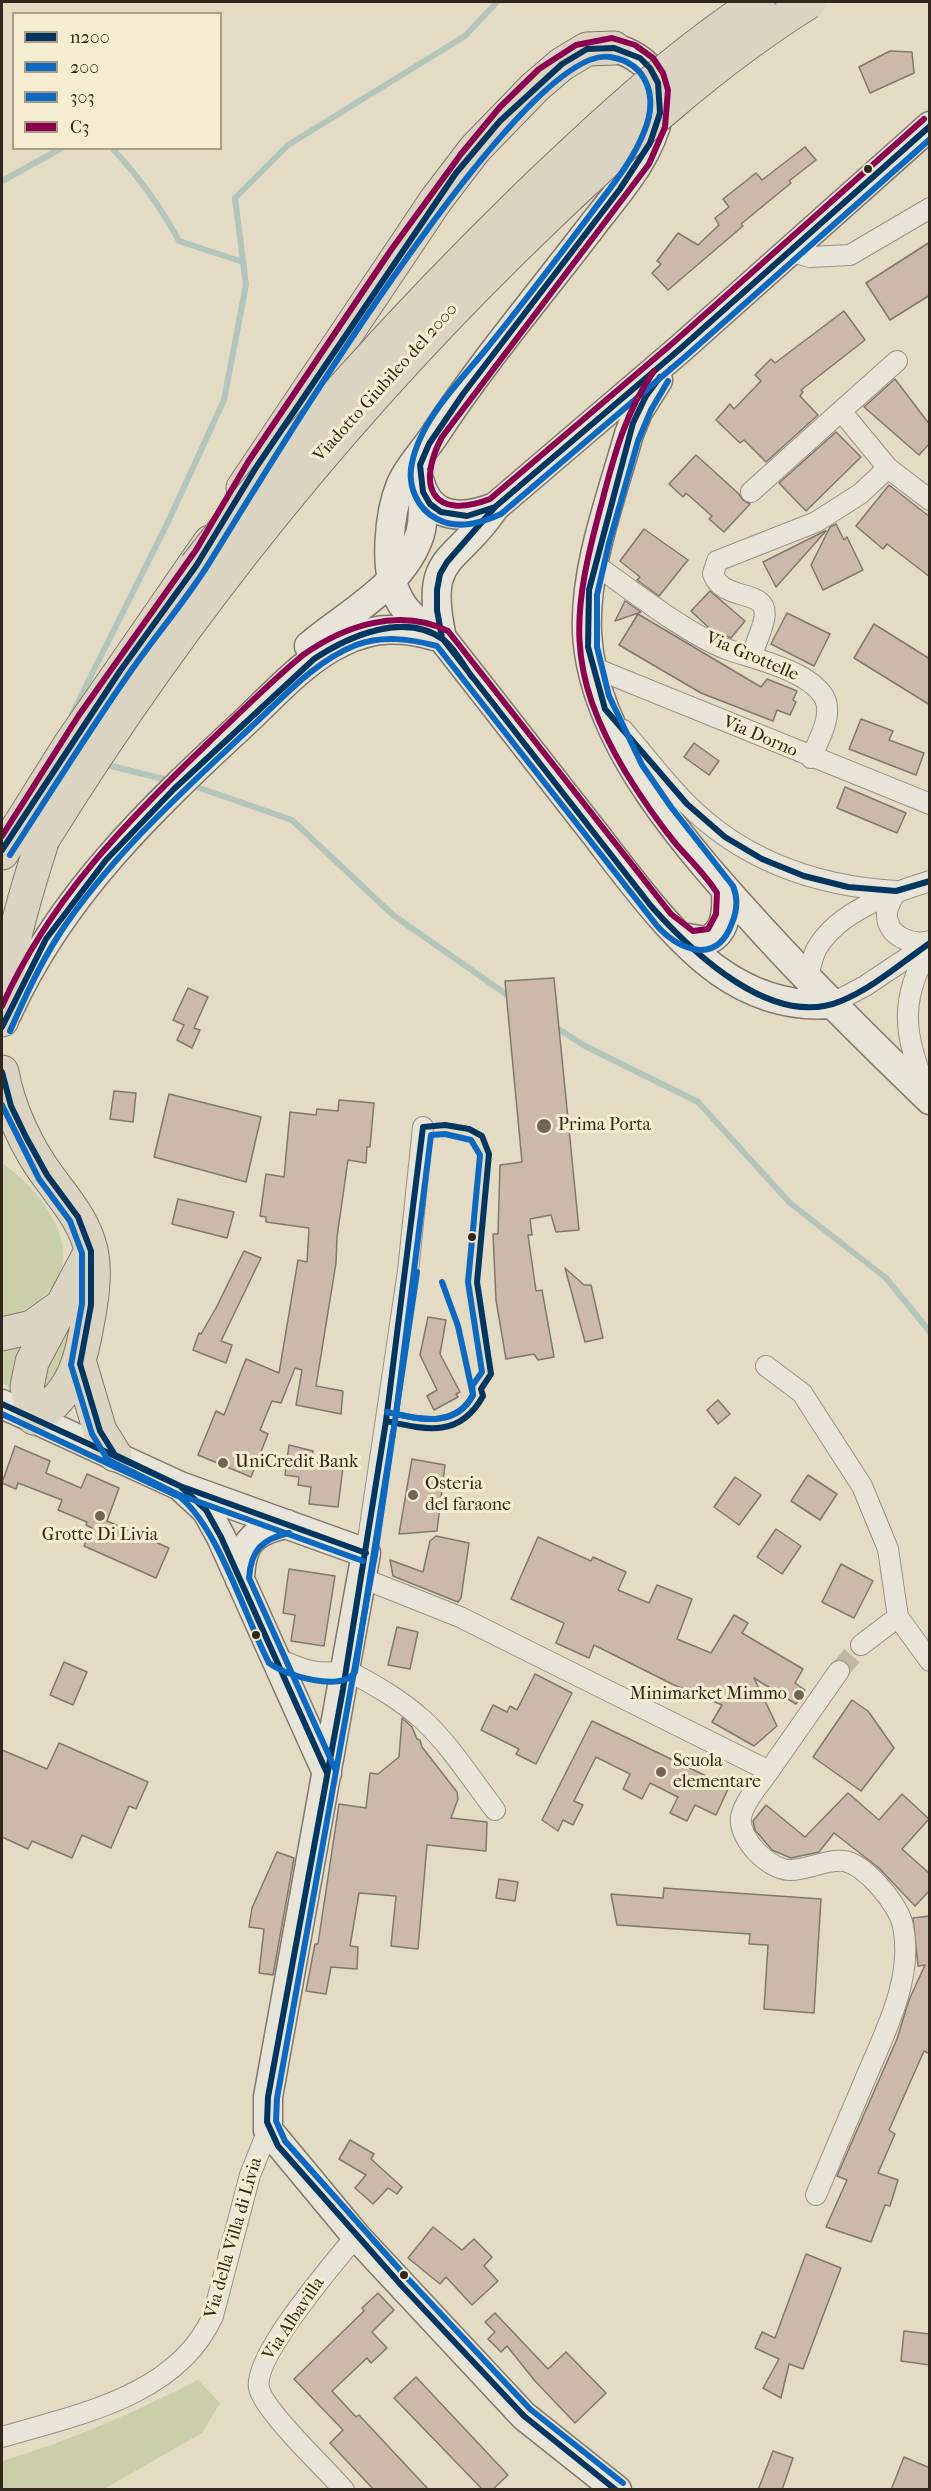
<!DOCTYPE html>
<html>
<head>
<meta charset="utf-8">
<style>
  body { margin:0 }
  #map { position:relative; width:931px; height:2491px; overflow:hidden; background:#e4dbc4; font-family:"IM FELL French Canon",serif }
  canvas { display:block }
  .frame { position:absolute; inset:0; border:3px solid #33261c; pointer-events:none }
  .legend { position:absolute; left:12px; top:12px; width:210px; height:138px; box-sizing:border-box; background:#f6ecd0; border:2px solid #a89d88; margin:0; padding:8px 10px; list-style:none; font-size:18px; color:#33261c }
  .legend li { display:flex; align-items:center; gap:12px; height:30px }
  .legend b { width:30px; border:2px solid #a89d88 }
</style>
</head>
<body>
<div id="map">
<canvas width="931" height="2491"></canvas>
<div class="frame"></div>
<ul class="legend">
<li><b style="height:8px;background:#00365f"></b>n200</li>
<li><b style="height:8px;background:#0c69bf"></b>200</li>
<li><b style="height:8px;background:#0c69bf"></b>303</li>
<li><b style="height:8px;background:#8b004f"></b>C3</li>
</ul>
</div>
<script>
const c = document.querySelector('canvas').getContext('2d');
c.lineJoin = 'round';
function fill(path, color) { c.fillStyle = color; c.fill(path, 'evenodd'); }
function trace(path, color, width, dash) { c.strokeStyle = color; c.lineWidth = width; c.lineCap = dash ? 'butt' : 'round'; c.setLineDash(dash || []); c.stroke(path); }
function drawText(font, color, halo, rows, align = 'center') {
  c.font = font + ' "IM FELL French Canon",serif'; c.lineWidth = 6; c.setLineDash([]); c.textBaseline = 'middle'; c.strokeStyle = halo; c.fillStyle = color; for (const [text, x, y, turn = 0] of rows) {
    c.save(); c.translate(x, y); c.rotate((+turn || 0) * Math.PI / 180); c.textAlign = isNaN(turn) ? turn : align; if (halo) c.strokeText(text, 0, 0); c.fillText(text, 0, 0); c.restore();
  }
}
const green = new Path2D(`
  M2 1163C46 1194 96 1262 35 1303 24 1310 14 1316 2 1319Z
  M76 1295 61 1381 43 1389 40 1378Z
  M27 1337 13 1370 12 1388 2 1383V1347Z
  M198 2380 220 2403 202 2433 104 2489H2V2461C70 2441 135 2412 198 2380Z`);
const stream = new Path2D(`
  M112 148C139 177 161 207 179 241L243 262
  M2 181 62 148
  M72 714 168 522 224 400 246 285 235 198 288 145 465 36 497 2
  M103 764 172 781
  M191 785 292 820 393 915 513 999
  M554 1026 585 1046 698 1102 790 1203 886 1278 930 1332`);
const building = new Path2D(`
  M890 51 912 52 914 73 870 93 859 67Z
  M805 147 816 160 789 181 791 183 741 224 743 226 668 290 652 273 661 264 657 261 678 233 698 245 719 225 715 218 729 207 723 199 756 173 762 180Z
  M930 242V295L890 320 866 283Z
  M844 311 865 340 801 390 803 392 800 396 818 415 766 462 744 440 740 443 716 420 730 404 734 409 761 381 755 375 771 359 775 363Z
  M895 379 930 425V443L919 455 864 407Z
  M836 432 861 457 806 511 779 483Z
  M696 455 739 494 743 500 750 504 724 532 709 519 712 516 686 493 683 497 669 484Z
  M889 485 930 517V577L887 544 883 549 856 526Z
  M836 524 844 540 847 537 863 570 823 590 811 565 830 527Z
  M644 529 688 560 659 596 637 580 640 577 620 561Z
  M825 531H826L776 587 763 562Z
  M710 591 745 621 731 638 709 628 691 611Z
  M625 601 641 612 615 621Z
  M787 613 830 634 814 666 771 644Z
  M638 614 761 687 767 679 797 691 793 700 796 702 790 715 777 710 773 721 701 693 619 645Z
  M874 624 930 659V705L854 658Z
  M861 719 893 731 889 740 924 753 916 775 849 749Z
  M694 743 719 761 709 775 684 757Z
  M845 787 906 813 897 833 837 808Z
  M554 978 579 1230 556 1232 551 1215 530 1219 532 1235H528L536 1291 542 1290 554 1357 538 1360 534 1354 506 1359 496 1300 493 1234H498L500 1165 522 1162 505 981Z
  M188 988 208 997 194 1028 200 1030 192 1048 177 1040 184 1025 173 1020Z
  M114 1091 136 1093 133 1122 110 1119Z
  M169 1094 261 1117 246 1182 154 1157Z
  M339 1100 374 1103 370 1147H367L366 1163 348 1160 337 1237 336 1263 316 1386 343 1391 341 1414 296 1405 302 1370 295 1368 281 1403 272 1401 260 1430 268 1434 251 1477 198 1455 216 1411 224 1415 246 1359 279 1373 298 1260 307 1262 309 1228 266 1222V1217L260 1216 266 1174 284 1177 290 1112 316 1115 317 1109 338 1111Z
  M178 1199 234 1212 227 1238 172 1224Z
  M244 1251 261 1258 221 1341 232 1345 226 1363 193 1350 199 1333 201 1334 216 1308Z
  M565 1268 584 1285H591L603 1338 585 1342Z
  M428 1317 446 1320 440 1354 460 1392 456 1394 458 1397 434 1410 427 1396 437 1390 420 1355Z
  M718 1400 730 1414 718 1424 707 1410Z
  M289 1445 313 1451 311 1462 343 1467 338 1507 309 1504 311 1487 298 1485 299 1477 285 1475Z
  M15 1446 50 1461 46 1473 81 1488 87 1474 119 1488 107 1521 169 1548 156 1578 84 1546 92 1528 86 1525 87 1522 58 1510 62 1500 18 1483 16 1489 2 1483Z
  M412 1459 445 1465 437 1531 399 1534Z
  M808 1475 837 1494 820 1520 791 1501Z
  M735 1477 761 1495 739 1525 714 1507Z
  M776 1529 801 1546 782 1574 757 1557Z
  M436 1536 469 1543 461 1598 458 1602 393 1576 390 1560 423 1572 430 1541Z
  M538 1537 591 1561 593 1557 626 1572 618 1590 649 1603 657 1585 692 1599 677 1639 711 1653 734 1615 748 1623 742 1633 803 1669 795 1683 805 1690 796 1704 754 1678 777 1726 754 1746 712 1722 722 1705 672 1684 594 1645 589 1658 556 1643 564 1623 511 1599Z
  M841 1564 873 1581 854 1618 822 1602Z
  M289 1569 335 1576 324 1646 291 1641 295 1615 283 1613Z
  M397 1627 418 1632 410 1669 388 1665Z
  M64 1662 87 1672 73 1705 50 1695Z
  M535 1674 572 1693 536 1764 516 1754 519 1749 481 1730 493 1705 507 1712 510 1706 517 1710Z
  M852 1700 868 1711 894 1748 861 1791 813 1757Z
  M402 1718 412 1727 417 1739 420 1740 422 1747 457 1792 458 1799 451 1818 487 1822 486 1851 427 1845 418 1949 391 1946 396 1896 359 1893 350 1946 358 1947 357 1969 331 1967 326 1994 306 1991 315 1944H318L339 1804 366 1808 370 1773 378 1774 399 1757Z
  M592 1721 729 1787 716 1815 695 1805 687 1821 670 1813 678 1797 650 1783 642 1799 623 1789 630 1774 596 1757 574 1801 583 1805 573 1825 563 1820 558 1831 542 1820Z
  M59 1743 148 1782 136 1809 129 1806 111 1848 82 1835 72 1858 32 1841 28 1849 2 1837V1750L47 1769Z
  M848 1793 879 1820 902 1794 929 1819 902 1849 930 1874V1890L915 1906 879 1868 834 1833 819 1852 791 1858 772 1850 755 1830 753 1821 766 1805 805 1837Z
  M277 1852 294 1858 273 1975 259 1973 264 1929 249 1927 252 1908Z
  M499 1879 518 1882 515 1901 496 1898Z
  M664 1888 821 1899 814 2013 764 2009 768 1945 749 1944 750 1934 617 1925 611 1894 663 1898Z
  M930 1916V2054L924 2051 889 2130 895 2134 878 2173 898 2180 890 2206 885 2205 871 2242 826 2227 847 2180 837 2176 897 2039 909 2000 925 1965 918 1966 913 1918Z
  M350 2140 374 2154 371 2159 402 2187 397 2194 388 2188 373 2204 355 2188 366 2175 339 2159Z
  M433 2227 462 2250 474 2239 492 2257 484 2266 498 2281 472 2305 446 2277 440 2284 408 2258Z
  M806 2254 841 2268 803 2369 789 2364 781 2398 763 2388 779 2359 755 2348 762 2332 775 2338Z
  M378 2293 394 2310 372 2332 387 2348 371 2363 367 2358 332 2391 356 2417 359 2415 429 2490H374L330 2443 343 2430 294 2379 364 2311 362 2308Z
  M495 2313 548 2369 566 2352 606 2393 575 2423 535 2381 507 2346 501 2352 488 2339 495 2332 485 2322Z
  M904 2331 930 2334V2365L901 2361Z
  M416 2377 508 2475 492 2490H483L394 2398Z
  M773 2451 793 2458 782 2490H758Z
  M904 2457 930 2468V2490H891Z`);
const streetTunnel = new Path2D(`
  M839 1671 861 1645`);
const street = new Path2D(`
  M788 251 810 257 850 255 930 208
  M897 361 841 411 888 468 930 500
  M751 492 841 411
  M594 564C632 590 685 633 726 649 754 659 808 670 824 697 834 715 818 741 811 758
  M751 657C755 645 761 633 764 620 771 586 724 604 713 574L717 561 816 522 860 494 888 468
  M592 667 930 804
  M623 730C644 754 663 780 686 803 743 861 816 886 896 891
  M896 891C893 898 887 906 887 914 886 936 912 946 930 941
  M808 979C810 969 812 957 817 948 839 911 891 893 930 881
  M831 1004 865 986 928 944
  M927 1092C904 1036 898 1000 930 947
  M766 1366 802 1393 862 1486 888 1549 898 1617 930 1661
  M366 1553 408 1271 423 1127
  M362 1578 460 1617 769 1771C760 1784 744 1801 741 1817 738 1839 769 1870 790 1870 808 1870 826 1859 844 1861 865 1864 899 1905 903 1926 914 1979 884 2034 864 2082 848 2119 832 2157 816 2195
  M861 1645 898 1617
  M276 1658C301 1669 319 1677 346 1670 373 1684 400 1699 423 1720 451 1746 472 1780 495 1810
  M769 1771 839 1671
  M2 2437C77 2415 177 2396 213 2316L250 2175 268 2130
  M344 2490C326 2469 264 2411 259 2388 253 2356 334 2263 356 2236`);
const secondary = new Path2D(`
  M658 380 638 412 629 434C612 495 584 568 587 633 593 745 692 853 764 932 817 990 873 1045 930 1100
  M420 482C430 521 465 519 495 507
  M442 638C426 627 408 617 399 599 383 571 389 513 401 484 409 466 423 452 434 436 483 361 541 293 595 222 621 189 650 156 659 114 667 80 645 56 614 48
  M309 646C348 613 404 585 420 534 424 520 423 506 423 492
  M682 937 705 941C727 934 727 910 726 890
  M831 1004C790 1007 753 995 720 972 674 940 630 879 596 835 544 769 493 703 442 638 423 552 456 566 495 507L680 349 930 126
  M7 1014C61 895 149 811 244 723 274 695 304 660 342 642 373 627 402 626 434 636
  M2 1404 180 1486 206 1510 221 1537 327 1773
  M180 1486 366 1553 268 2097V2130L356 2236 524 2416 617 2490
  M240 1580C241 1544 251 1531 287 1524`);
const highway = new Path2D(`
  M243 488 436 200 475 149 535 87 562 64 587 49 614 48
  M2 853 69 746 210 542
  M2 1020C6 958 24 898 43 839
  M2 1072C8 1107 27 1148 48 1176 65 1200 84 1220 91 1250 97 1278 90 1309 85 1336 78 1372 66 1399 34 1418L27 1387 32 1362 91 1251
  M2 1334 32 1327 60 1307
  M80 1364 100 1431 115 1455`);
const highwayBridge = new Path2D(`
  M196 566C297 434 407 313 526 197 598 128 674 57 758 2
  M43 839C186 608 351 404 548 216 630 138 713 62 809 2`);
const bus1 = new Path2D(`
  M930 126 680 349 495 507 447 562 440 574 437 590V610L442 638 651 906C692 952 772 1030 841 1001 873 988 901 963 930 943
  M660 377 646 396 633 423 589 590 588 647 605 709 687 804 725 837 762 859 804 876 848 887 896 891 930 881
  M2 850 120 671 196 566 257 466 456 173 500 121 562 64 587 49 614 48 640 58 650 68 658 83 660 113 650 143 620 189 463 394 429 444 420 465 423 492 430 504 441 512 467 516 495 507
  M2 1027 46 939 106 860 174 789 314 659C349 636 405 611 444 640 456 650 463 665 472 677
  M2 1072 11 1106 26 1137 47 1175 78 1217 91 1251V1305L80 1364 100 1431 115 1455 180 1486 366 1553
  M445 1125 469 1129 482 1136 489 1154 477 1282 491 1374 481 1389 483 1396C460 1438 427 1430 386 1421L423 1127Z
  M2 1404 180 1486 206 1510 221 1537 327 1773
  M386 1421 343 1689 268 2097 267 2122 278 2146 402 2286 524 2416 616 2490`);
const bus2 = new Path2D(`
  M10 855C49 795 87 734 128 675 153 639 182 605 206 568 257 487 521 42 610 57 649 63 658 99 644 132 632 163 609 189 590 215 555 261 520 308 483 353 457 384 420 422 412 463 407 485 417 509 437 519 458 530 481 523 501 514L686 356 930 139
  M10 1031C25 997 40 964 60 933 111 856 182 792 249 729 282 699 313 662 356 645 383 635 410 639 437 646L658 927C681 951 717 965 732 923 737 911 738 898 733 886L671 807 642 765 609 696 597 647V595L609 543 638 441 651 410 668 381
  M2 1105 39 1179 70 1221 82 1253V1304L71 1365 92 1434 108 1460 177 1494 363 1561
  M445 1134 471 1140 480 1155 468 1282 482 1372 472 1386 473 1395C457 1425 426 1421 396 1414L431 1135Z
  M2 1414 180 1497C219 1529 245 1617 269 1663 284 1675 342 1693 355 1672L393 1432`);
const bus3 = new Path2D(`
  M417 1272 375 1555 277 2098 276 2121 285 2141 409 2280 530 2409 623 2483
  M387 1412C419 1419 455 1429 473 1395L458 1326 442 1282
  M289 1533C262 1539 251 1550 249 1578L335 1769`);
const bus4 = new Path2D(`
  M2 836 79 715 196 550 248 462 391 250 461 154 500 107 539 69 576 45 612 38 635 45 653 58 663 73 668 90 665 127 649 164 442 437C416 486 432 521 490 499L674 342 924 119
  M2 1006C50 899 126 822 209 742 240 713 270 682 303 655 344 626 399 607 448 631L671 914 693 931 708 929 716 914 717 893C706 875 690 860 676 844 658 822 641 797 626 773 564 669 572 613 602 502 614 455 626 411 654 371`);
const markers = [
  [868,169,5,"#33261c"],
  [544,1126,8,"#716557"],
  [472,1237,5,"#33261c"],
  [223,1463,6,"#716557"],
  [413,1495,6,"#716557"],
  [100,1516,6,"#716557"],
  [256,1635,5,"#33261c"],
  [799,1695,6,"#716557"],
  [661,1772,6,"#716557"],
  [404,2275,5,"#33261c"]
];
const streetNames = [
  ["Viadotto Giubileo del 2000",386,383,-48],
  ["Via Grottelle",752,657,23],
  ["Via Dorno",760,737,23],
  ["Via della Villa di Livia",234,2238,-74],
  ["Via Albavilla",294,2319,-56]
];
const poiNames = [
  ["Prima Porta",558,1126],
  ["UniCredit Bank",235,1463],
  ["Osteria",425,1485],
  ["del faraone",425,1506],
  ["Grotte Di Livia",100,1536,"center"],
  ["Minimarket Mimmo",787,1695,"right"],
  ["Scuola",673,1762],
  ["elementare",673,1783]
];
fill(green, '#cacea9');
trace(stream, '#b4c5bc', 6);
fill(building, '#ccb9ac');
trace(building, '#7f786b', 1.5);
trace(streetTunnel, '#c1b7a2', 20, [20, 10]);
trace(street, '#979083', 22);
trace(secondary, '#7f786b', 31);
trace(highway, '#7f786b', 35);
trace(street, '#e9e4d8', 20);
trace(secondary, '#e9e4d8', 28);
trace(highway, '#dcd4c3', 33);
trace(highwayBridge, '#7f786b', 35, []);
trace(highwayBridge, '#dcd4c3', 33);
trace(bus1, '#00365f', 6);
trace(bus2, '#0c69bf', 6);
trace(bus3, '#0c69bf', 6);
trace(bus4, '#8b004f', 6);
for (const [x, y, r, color] of markers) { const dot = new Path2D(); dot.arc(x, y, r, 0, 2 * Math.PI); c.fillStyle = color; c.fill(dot); trace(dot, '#f6ecd0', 2); }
drawText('18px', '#33261c', '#f6ecd0', streetNames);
drawText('18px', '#33261c', '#f6ecd0', poiNames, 'left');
</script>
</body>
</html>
